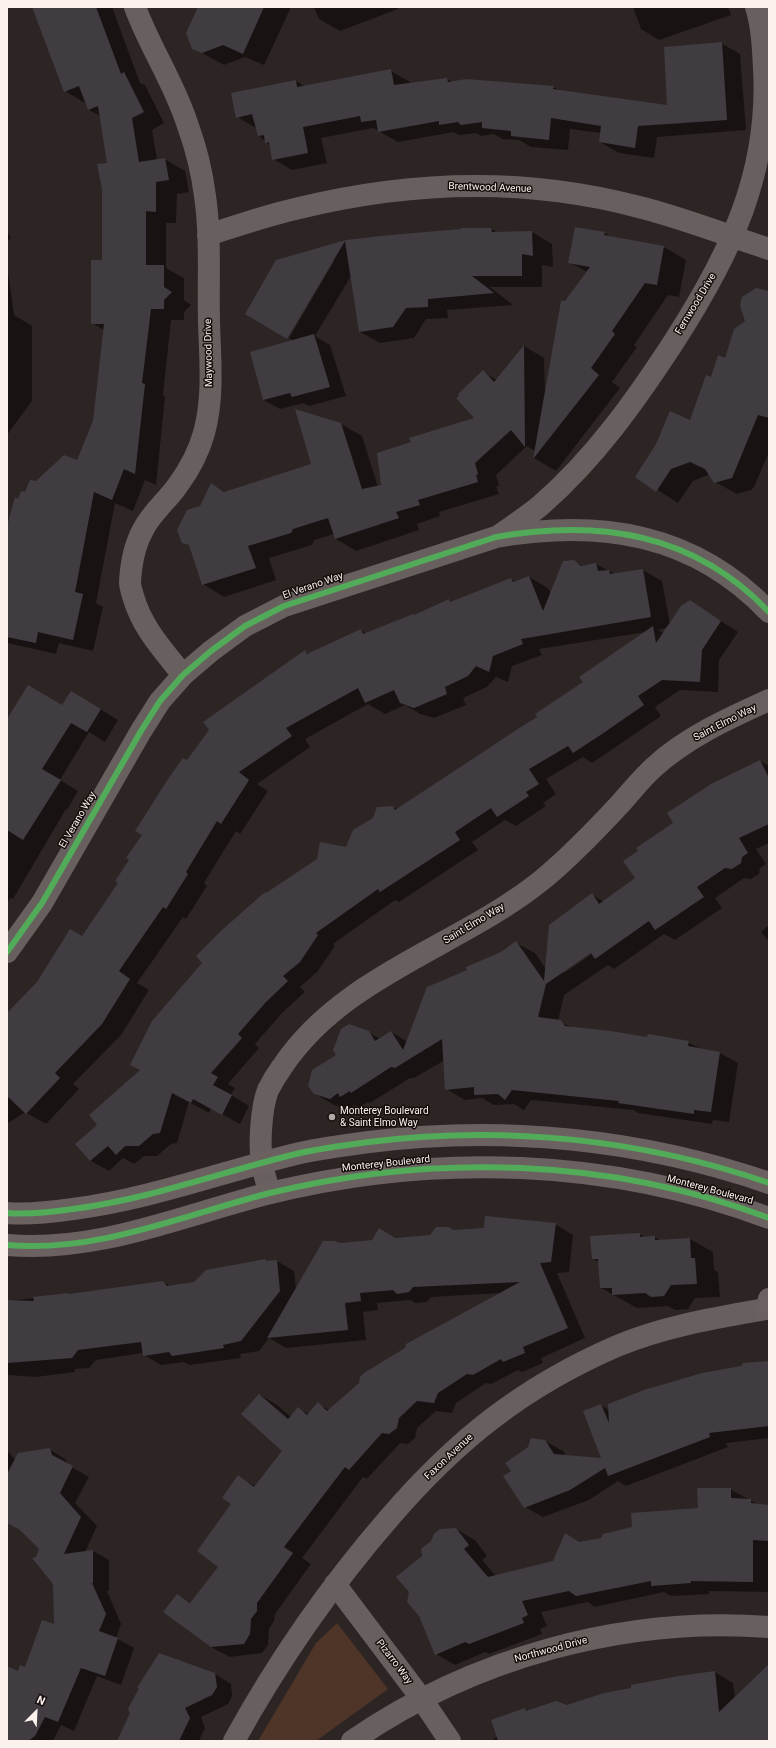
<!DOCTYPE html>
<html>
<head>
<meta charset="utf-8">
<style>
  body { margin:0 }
  #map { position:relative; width:776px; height:1748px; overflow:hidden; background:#2d2523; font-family:Roboto,sans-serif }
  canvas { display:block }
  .frame { position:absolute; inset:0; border:8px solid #fbf1ed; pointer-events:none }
  .north { position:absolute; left:16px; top:1692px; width:40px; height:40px; -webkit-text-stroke:3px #150e0c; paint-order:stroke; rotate:24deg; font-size:11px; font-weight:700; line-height:16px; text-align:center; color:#fbf1ed }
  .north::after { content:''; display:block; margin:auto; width:14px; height:18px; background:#fbf1ed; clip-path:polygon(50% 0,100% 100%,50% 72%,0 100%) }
</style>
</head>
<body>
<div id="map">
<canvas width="776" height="1748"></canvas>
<div class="frame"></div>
<div class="north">N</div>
</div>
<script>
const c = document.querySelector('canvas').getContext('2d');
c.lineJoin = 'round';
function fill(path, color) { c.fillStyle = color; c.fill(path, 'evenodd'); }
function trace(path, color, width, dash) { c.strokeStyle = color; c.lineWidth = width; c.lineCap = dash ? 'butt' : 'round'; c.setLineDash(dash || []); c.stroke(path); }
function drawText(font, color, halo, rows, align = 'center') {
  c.font = font + ' Roboto,sans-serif'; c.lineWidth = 3; c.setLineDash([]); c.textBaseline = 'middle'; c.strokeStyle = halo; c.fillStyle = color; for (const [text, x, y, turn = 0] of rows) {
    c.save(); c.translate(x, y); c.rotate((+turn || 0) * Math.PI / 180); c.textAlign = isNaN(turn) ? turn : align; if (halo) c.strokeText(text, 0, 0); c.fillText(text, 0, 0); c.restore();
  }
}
const green = new Path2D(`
  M337 1623 388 1689 316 1741H258L316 1643Z`);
const shadow = new Path2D(`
  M33 7H112L140 83 145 85 164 123 152 130 157 160 164 159 185 171 189 192 177 194 176 223H166V268L184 278V300L191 305 184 312V320H171L163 395 165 397 156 485 145 480 133 511 115 503 96 603 103 607 93 651 59 643 56 654 7 643V523L9 524 19 500 36 482 78 462 94 421 104 330 92 323 103 261 108 164 100 116 89 110 85 103 65 91Z
  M199 7H291L264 65 245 57 224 65 193 48Z
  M314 7H397L398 9 340 31 319 19Z
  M633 7H728L731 15 659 40 641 29Z
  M721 43 740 54 746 130 657 137 654 158 619 153 600 142 601 133 570 129 568 150 531 147 519 140 502 139 494 134 481 136 476 133 459 135 454 132 398 142 373 128 321 138 327 163 292 170 273 159 270 145 259 136 256 128 237 117 296 81 306 87 391 71 410 82V84L447 79 453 82 553 87 559 90 668 107Z
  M575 228 605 233 612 238 664 247 686 260 679 297 668 295 634 345 637 347 612 382 620 388 556 471 534 458 535 451 527 446 496 475 499 486H496L499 494 439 512 440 516 417 524 419 530 356 551 336 539 334 534 314 540 312 545 269 558 276 580 224 597 203 584 190 546 183 542 212 484 225 492 312 465 341 424 362 436 378 487 383 485 412 443 475 419 483 372 497 380 524 346 544 358 545 393 565 302 587 272 569 262Z
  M491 229 498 233 532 232 552 244 553 267 542 265V287H490L513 305 447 310 448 318 426 319 414 338 380 343 360 332 351 276 315 336 330 345 346 396 309 406 303 403 280 409 264 400 293 341 289 338 334 261H277L346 241Z
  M7 231 11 238 7 241Z
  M7 265 14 315 32 326V401L7 435Z
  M769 292V452L754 487 751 490 737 494 715 482 710 474 693 481 678 503 637 477 690 422 711 378 726 359 746 321Z
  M574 561 583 566 596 564 615 574 643 570 662 581 670 625 690 601 738 632 719 660 718 692 680 690 655 707 661 716 620 744 592 763 583 757 546 779 556 794 543 803 546 806 516 826 505 820 472 842 478 850 399 902 395 900 333 944 335 946 317 972 300 987 305 992 283 1012 255 1044 259 1048 228 1084 235 1088 231 1095 249 1106 240 1124 211 1108 209 1113 189 1102 177 1143 171 1144 157 1156H144L134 1164 123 1158 109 1171 91 1161 76 1144 98 1125 141 1070 347 848 393 807 398 809 525 726 584 682 646 632 539 649 542 655 512 666 508 682 496 677 487 687 463 698 466 705 434 718 420 714 405 705 385 714 368 704 305 739 310 747 257 784 268 791 240 834 236 831 204 883 207 886 186 919 183 917 137 983 149 990 121 1035 73 1084 79 1089 46 1124 25 1112 7 1124V1021L82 937 119 883 143 835 187 761 305 652 309 654 361 630 367 634 415 616 449 600 453 603 511 579 516 582 529 577 548 588 551 594ZM667 628 664 633 658 630Z
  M89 702 118 720 105 742 89 732 60 780 78 791 67 810 66 809 13 899 10 898 7 904V721L62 706Z
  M760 761 769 766V843L756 849 766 864 760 868 759 874 751 879 744 878 715 898 722 908 675 940 664 934 614 969 608 965 564 995 558 1021 573 1028 688 1042 701 1049 720 1053 738 1063 729 1122 713 1120 712 1124 638 1113 634 1110 531 1100 524 1110 514 1104 494 1105 482 1098 465 1100 446 1089 445 1060 414 1078H410L370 1103 368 1102 359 1107 355 1105 349 1109 334 1105 315 1094 337 1055 368 1032 380 1039 391 1032 408 1042 468 971 501 953 516 943 535 953 546 969 592 895 604 902 637 879 640 851 675 823ZM595 949 596 951 564 973V971Z
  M769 925V941L761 932Z
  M555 1224 573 1235 569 1272 557 1273 585 1338 541 1358 543 1363 522 1372 518 1370 491 1384 486 1383 456 1403 452 1413 436 1411 417 1428 415 1438 408 1444 400 1443 367 1479 363 1477 302 1558 311 1564 275 1614 274 1621 269 1629 268 1645 262 1653 230 1657 211 1647 177 1595 192 1603 220 1567 239 1477 255 1486 283 1451 260 1395 277 1405 291 1417 298 1409 309 1414 318 1404 329 1410 501 1293 431 1297 427 1302 416 1303 410 1300 377 1303 378 1310 363 1312 366 1340 286 1348 269 1338 259 1351 240 1354 241 1358 190 1365 184 1362 161 1365 144 1355 143 1353 96 1360 89 1368 75 1369V1372L36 1377 7 1375V1301L68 1294 70 1295 163 1282 170 1286 195 1283 266 1260 268 1262 277 1261 294 1271 296 1290 341 1244 430 1236 453 1231Z
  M639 1234 646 1238 655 1237 661 1241 690 1239 713 1252 714 1270 718 1272 720 1297 695 1298 688 1309 675 1310 668 1306 637 1308 601 1288 599 1262 593 1259Z
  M769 1362V1438L726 1443 728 1447 626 1486 618 1481 589 1500 543 1517 525 1507 512 1471 545 1441 563 1451 566 1456 602 1459 601 1405 609 1410Z
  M49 1449 65 1459 68 1465 89 1477 75 1503 97 1526 85 1552 93 1551 109 1560V1591H107L121 1624 116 1638 134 1648 121 1685 97 1676 74 1731 61 1725 53 1741H7V1667L18 1672 26 1669 55 1626 54 1583 37 1558 40 1549 23 1531 7 1523V1450L15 1460Z
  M730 1489 759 1505 769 1506V1592L709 1591V1594L671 1596 664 1592 595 1607 588 1602 541 1612 547 1626 540 1629 542 1634 489 1654 485 1652 455 1665 436 1654 456 1529 475 1540 487 1556 482 1560 496 1576 554 1562 580 1543 602 1539 699 1509Z
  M715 1672 733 1683 735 1699 769 1675V1741H492L525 1710 529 1712 567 1706Z
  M215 1674 231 1684 232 1696 228 1704 201 1717 205 1728 199 1741H120Z`);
const building = new Path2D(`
  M32 7H96L121 74 124 72 144 112 132 118 139 162 165 158 169 180 156 182V212L146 211V265H164V287L172 292 164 300V309H151L142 383 145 384 135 474 124 469 112 500 94 492 75 592 83 594 73 640 38 632 36 643 7 637V526L15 497 18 499 21 491 25 492 30 480 36 481 64 455 77 460 93 421 104 324H91V260H102V189L97 164 107 163 98 106 88 110 79 86 64 92Z
  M198 7H264L243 54 223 45 202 53 192 49 186 33Z
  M722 42 727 120 638 126 635 148 599 142 601 126 551 118 549 140 511 136V131L482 128V122L461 125 458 122 439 125V121L378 132 376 120 361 122 360 116 303 127 308 153 272 160 269 142 265 143 264 135 258 136 252 114 236 118 231 93 296 80 297 87 391 69 394 85 447 78 448 82 466 79 554 86 553 89 667 105 664 47Z
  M575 227 605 232 604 235 664 246 657 285 645 283 612 331 615 334 591 368 599 375 533 459 561 301H565L590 267 568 263Z
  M461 228H491L492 232 532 231 533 256 522 254V276H472L494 293 428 299V307L406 308 393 327 359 332 345 241 287 339 245 314 276 260 346 240 390 235 461 229Z
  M756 288 769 291V418L758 415 732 478 714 483 705 469 690 462 671 469 656 492 635 477 656 444 670 411 690 420 706 375 711 377 718 355 725 358 734 329 745 321 740 306 742 297Z
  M314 334 330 387 292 397 290 393 263 400 250 352Z
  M524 345 525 447 511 430 475 463 478 474 476 475 478 482 418 500 420 505 396 512 399 518 335 539 328 518 293 529 291 533 248 546 256 568 202 585 189 545 182 543 177 530 187 510 200 506 211 483 224 492 311 464 295 409 341 423 362 489 381 485 377 453 411 442 409 438 474 418 456 398 459 396 458 394 483 370 494 382Z
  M574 560 581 566 596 563 598 571 609 570 610 574 643 569 651 617 521 639 523 644 493 656 489 672 476 666 468 676 445 687 447 694 414 708 400 703 394 690 365 703 358 688 286 728 292 736 239 772 249 780 221 824 217 821 186 872 188 874 166 909 163 907 119 971 130 979 102 1024 55 1073 60 1078 26 1114 7 1096V1013L37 982 70 929 82 936 118 883 115 881 129 860 126 858 142 835 135 831 168 779 183 758 187 760 209 730 203 722 305 650 307 654 361 629 363 634 413 614 414 615 449 599 450 602 511 578 513 582 529 576 543 611 563 561Z
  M690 600 721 621 702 650 700 682 662 680 638 696 644 705 602 734 573 753 568 746 529 769 539 784 526 792 529 796 497 817 491 808 455 832 460 840 380 892 378 889 316 933 318 935 300 962 283 976 288 981 266 1002 238 1034 242 1038 211 1073 218 1077 213 1085 232 1095 222 1115 193 1099 191 1103 172 1093 160 1133 153 1134 139 1146H125L116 1155 108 1146 90 1161 75 1144 97 1125 89 1115 140 1070 130 1065 152 1021 202 963 196 956 222 930 265 892 266 893 317 859 320 842 346 847 353 830 373 818 377 807 393 806 395 810 524 725 537 717 535 714 583 682 579 677 653 626 656 643 681 606Z
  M28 685 62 705 71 691 101 709 87 732 71 723 42 769 61 780 23 840 7 830V719Z
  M760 760 769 778V824L739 838 748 853 742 857 741 863 732 869 725 868 697 887 704 897 655 930 649 921 595 959 591 953 546 984 538 1017 561 1020 565 1026 611 1031 647 1037 648 1034 689 1041 688 1046 720 1052 711 1112 694 1110V1114L618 1103 619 1101 512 1090 505 1100 498 1094 474 1095V1087L445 1090 442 1039 395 1068 391 1067 351 1093 350 1091 340 1097 338 1093 330 1099 314 1094 308 1086 312 1070 336 1055 333 1050 341 1029 349 1024 369 1031 375 1041 391 1031 403 1050 427 987 467 970 466 967 501 952 516 941 544 981 549 925 592 893 599 904 635 878 623 861 638 851 636 848 673 823 667 813 711 784Z
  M485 1216 556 1223 551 1262 540 1263 568 1328 523 1347 525 1353 503 1362 501 1359 473 1375 467 1374 438 1393 434 1403 417 1401 399 1418 397 1428 389 1434 382 1433 349 1470 345 1467 284 1547 293 1553 257 1603V1611L251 1619 250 1634 244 1644 211 1647 163 1612 177 1594 190 1603 218 1567 197 1551 231 1504 222 1498 238 1475 254 1487 282 1451 241 1414 259 1394 288 1419 298 1407 307 1415 318 1402 327 1411 359 1383 360 1377 364 1373 405 1348 406 1344 520 1282 413 1287 409 1292 397 1294 393 1290 360 1293 361 1301 345 1303 348 1330 267 1338 323 1241H334L341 1243 372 1240 379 1228 395 1238 430 1235 436 1227H448L454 1230 484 1228Z
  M640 1233V1237L655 1236V1240L690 1238 691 1258H695L697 1284 671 1285 664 1296 651 1297 645 1293 612 1295V1288H600L598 1259H592L590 1236Z
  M266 1259V1261L277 1260 280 1291 241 1341 223 1345 224 1348 172 1356 169 1352 143 1356 141 1342 78 1350 72 1358 7 1363V1300L34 1301 33 1297 68 1293 69 1294 163 1281 167 1286 194 1282 206 1270Z
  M769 1361V1426L709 1433 710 1437 608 1476 605 1468 570 1490 524 1508 503 1476 511 1471 505 1463 528 1447 531 1438 545 1440 554 1454 601 1458 583 1411 601 1404 609 1423 608 1404 644 1390 702 1373 741 1366 743 1363Z
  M50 1448 52 1455 73 1466 60 1493 81 1517 64 1554 93 1550V1583H92L106 1614 99 1631 118 1638 105 1676 81 1668 58 1722 45 1717 35 1736 28 1741H7V1666L18 1671 20 1665 25 1667 42 1620 54 1624 53 1584 32 1558 36 1557 39 1549 20 1530 7 1523V1474L18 1453Z
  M697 1488H731V1498L751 1499V1503L769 1505V1541L753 1540V1582L691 1581V1583L651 1586V1581L576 1596 569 1591 522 1601 528 1615 522 1618 524 1623 469 1644 465 1642 435 1655 419 1616 407 1602 409 1592 396 1577 422 1556 421 1549 431 1541 434 1534 440 1529 456 1528 469 1545 464 1549 488 1577 553 1561 565 1533 579 1542 601 1538 603 1534 632 1527 631 1513 698 1508Z
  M159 1653 215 1673 217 1687 212 1695 185 1708 190 1718 179 1741H117L130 1713 128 1709 139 1688H137Z
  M769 1664V1741H498L491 1720 525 1708 526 1711 556 1701 567 1705 604 1693 631 1688V1685L679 1676 715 1671 719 1712Z`);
const minor = new Path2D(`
  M135 7C150 48 175 84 188 126 196 148 202 172 205 196 211 237 208 280 209 322 210 359 214 397 204 433 199 451 189 470 178 485 167 501 151 513 143 530 134 546 131 564 130 582 130 587 132 592 133 596 142 628 163 650 183 675
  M208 235C236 226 265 216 295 209 408 181 526 177 639 207 683 218 726 235 769 249
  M501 534C514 525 528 516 541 505 595 458 636 400 675 340 730 254 770 173 764 68 763 48 762 26 756 7
  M7 952 42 903 141 731 160 701 183 675 211 651 245 626 284 606 496 537C600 519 694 533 769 612
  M270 1193C267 1184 264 1174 262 1164 259 1145 261 1108 268 1090 272 1082 277 1074 282 1067 343 975 459 947 542 880 570 857 595 831 620 804 631 792 641 779 653 768 685 738 729 718 769 700
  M335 1584 421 1698 450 1741
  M234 1741C278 1661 330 1586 390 1517 421 1481 455 1447 493 1418 531 1389 573 1365 617 1346 665 1326 715 1318 766 1309
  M352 1741C472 1658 623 1616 769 1627`);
const secondary = new Path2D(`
  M7 1213C29 1215 52 1212 73 1209 151 1199 224 1171 300 1153 323 1148 346 1145 369 1142 503 1125 642 1139 769 1183
  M7 1245C98 1253 183 1215 270 1193 434 1153 610 1158 769 1218
  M769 1299 766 1309H769`);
const cycleway = new Path2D(`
  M7 952 42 903 141 731 160 701 183 675 211 651 245 626 284 606 496 537C600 519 694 533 769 612
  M7 1213C29 1215 52 1212 73 1209 151 1199 224 1171 300 1153 323 1148 346 1145 369 1142 503 1125 642 1139 769 1183
  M7 1245C98 1253 183 1215 270 1193 434 1153 610 1158 769 1218`);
const markers = [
  [332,1117,4,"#b3aaa6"]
];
const streetNames = [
  ["Brentwood Avenue",490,188,2],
  ["Fernwood Drive",696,304,-59],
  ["Maywood Drive",209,353,-91],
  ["El Verano Way",313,586,-19],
  ["Saint Elmo Way",725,723,-27],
  ["El Verano Way",78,820,-60],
  ["Saint Elmo Way",474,924,-31],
  ["Monterey Boulevard",386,1164,-6],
  ["Monterey Boulevard",710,1190,15],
  ["Faxon Avenue",449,1457,-43],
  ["Northwood Drive",551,1650,-15],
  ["Pizarro Way",394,1662,53]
];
const poiNames = [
  ["Monterey Boulevard",340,1111],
  ["& Saint Elmo Way",340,1123]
];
fill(green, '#4f3428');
fill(shadow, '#0007');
fill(building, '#403c42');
trace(minor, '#68605f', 22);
trace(secondary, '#6c6161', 22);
trace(cycleway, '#51ab58', 6);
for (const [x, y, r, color] of markers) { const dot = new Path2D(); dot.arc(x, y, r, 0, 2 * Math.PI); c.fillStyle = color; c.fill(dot); trace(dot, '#150e0c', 1.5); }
drawText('10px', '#fbf1ed', '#150e0c', streetNames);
drawText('10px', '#fbf1ed', '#150e0c', poiNames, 'left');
</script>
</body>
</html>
